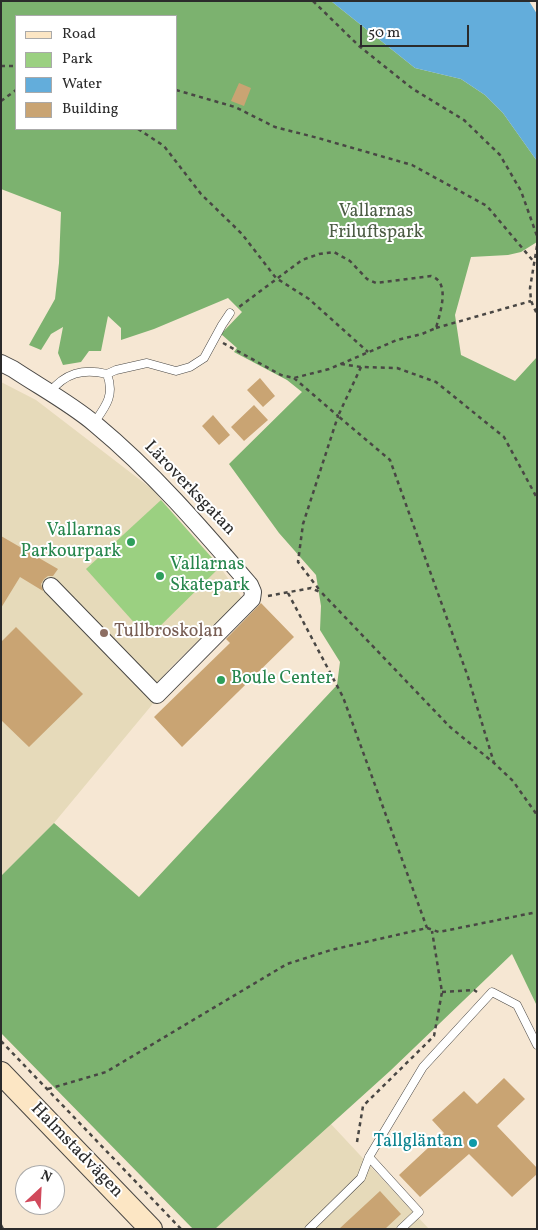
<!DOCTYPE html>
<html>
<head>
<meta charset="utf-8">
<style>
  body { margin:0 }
  #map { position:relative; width:538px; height:1230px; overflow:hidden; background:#f6e7d3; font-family:Vollkorn,serif }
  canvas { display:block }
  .frame { position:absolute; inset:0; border:2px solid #2b2b2b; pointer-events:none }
  .legend { position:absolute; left:15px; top:15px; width:162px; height:115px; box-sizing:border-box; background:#fff; border:1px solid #aaa; margin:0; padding:6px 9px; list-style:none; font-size:15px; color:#2b2b2b }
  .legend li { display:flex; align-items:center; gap:10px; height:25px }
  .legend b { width:25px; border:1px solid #aaa }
  .north { position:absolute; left:15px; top:1165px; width:50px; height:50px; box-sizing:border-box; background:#fff; border:1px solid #aaa; border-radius:50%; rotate:25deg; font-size:14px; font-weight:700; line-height:20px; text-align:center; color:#2b2b2b }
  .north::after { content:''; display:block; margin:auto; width:18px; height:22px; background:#d1495b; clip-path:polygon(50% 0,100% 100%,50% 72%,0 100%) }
  .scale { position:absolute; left:360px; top:25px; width:109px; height:22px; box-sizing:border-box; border:2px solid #2b2b2b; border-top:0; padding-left:6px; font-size:15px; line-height:18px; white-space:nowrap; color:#2b2b2b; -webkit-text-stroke:4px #fff; paint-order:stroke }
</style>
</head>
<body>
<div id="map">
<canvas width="538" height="1230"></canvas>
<div class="frame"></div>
<ul class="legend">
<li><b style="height:6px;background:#fce6c4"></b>Road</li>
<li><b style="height:14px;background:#9bd081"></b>Park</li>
<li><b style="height:14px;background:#63addb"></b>Water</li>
<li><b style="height:14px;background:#c9a473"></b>Building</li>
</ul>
<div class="north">N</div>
<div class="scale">50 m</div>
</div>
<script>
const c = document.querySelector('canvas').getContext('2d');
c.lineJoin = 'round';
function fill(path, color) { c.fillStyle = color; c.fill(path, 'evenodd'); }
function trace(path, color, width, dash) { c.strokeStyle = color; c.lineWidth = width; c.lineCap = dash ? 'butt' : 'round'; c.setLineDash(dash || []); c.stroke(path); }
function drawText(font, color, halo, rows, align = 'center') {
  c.font = font + ' Vollkorn,serif'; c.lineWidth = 4; c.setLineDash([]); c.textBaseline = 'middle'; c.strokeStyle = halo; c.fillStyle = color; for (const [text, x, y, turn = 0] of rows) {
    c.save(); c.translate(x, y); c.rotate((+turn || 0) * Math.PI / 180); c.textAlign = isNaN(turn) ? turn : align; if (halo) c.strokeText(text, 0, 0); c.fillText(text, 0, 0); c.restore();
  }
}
const built = new Path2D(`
  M1 382 36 400 152 489 220 567 242 598 170 668 149 693 156 700 54 823 1 876Z
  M330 1123 429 1229H215Z`);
const green = new Path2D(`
  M161 500 220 567 148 638 86 569Z`);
const forest = new Path2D(`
  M1 1H331L415 68 461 79 485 95 503 113 537 161V242L521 252 508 255 471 257 455 315 461 355 515 381 537 357V1006L512 954 390 1071 215 1229H193L1 1033V876L54 823 139 897 337 685 340 662 320 630 321 606 316 575 279 533 229 464 302 392 287 380 234 352 237 348 221 334 242 312 228 298 154 329 121 340V328L108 316 101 351H89L81 362 63 365 58 353 63 327 51 334 41 350 29 345 55 299 59 263 61 212 1 189ZM16 16H176V129H16Z`);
const water = new Path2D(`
  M331 1H529L537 14V161L503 113 485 95 461 79 415 68Z`);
const building = new Path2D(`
  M239 83 251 88 244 106 231 101Z
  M260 378 275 396 263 407 247 390Z
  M254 405 268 420 244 441 231 427Z
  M213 415 230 435 219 445 202 426Z
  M1 536 58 569 53 576H48L44 579 41 584 43 591 20 577 1 608Z
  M261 603 294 637 182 747 154 717 230 643 226 639Z
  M16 627 83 694 29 747 1 720V642Z
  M504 1078 525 1099 497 1126 537 1168V1174L512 1197 469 1154 420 1197 399 1175 444 1133 432 1120 464 1091 477 1104Z
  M380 1191 401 1214 385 1229H339Z`);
const path = new Path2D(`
  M313 1 359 46 413 89 464 120 500 155 521 191 537 236
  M1 66H16
  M176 90 235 107 275 127 318 138 412 165 487 206 534 262
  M1 101 16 90
  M138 129 164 146 201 194 242 234 276 278 309 299 368 352
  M537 246 530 288 531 301 537 314
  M436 328 531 301
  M223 343 281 375 294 378 329 369 397 340 422 334 436 328C440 313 451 282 431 276L376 283 367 279 350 261 334 252 319 254 302 260 239 307
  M341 364 361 367 397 368 436 382 504 437 537 498
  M361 367 338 416 390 460 468 677 494 763
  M294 378 338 416 303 524 298 562 321 592
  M288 593 343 697 427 928
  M268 596 311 588 322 593 450 727 494 763 513 781 537 815
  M442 992 474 990 477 992
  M1 1041 181 1229
  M48 1089 106 1072 287 964 331 950 427 928 439 932 537 912
  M357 1142 363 1106 434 1036 442 992 432 931
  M1 1225 3 1229`);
const lane = new Path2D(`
  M49 393C65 373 83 368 107 374L116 370 147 363 176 371 190 367 204 358 222 325 230 313
  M94 423C106 406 115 395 107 374
  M369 1157 419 1212 401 1229
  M309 1229 361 1178 369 1157 423 1067 492 992 517 1005 537 1045`);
const street = new Path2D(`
  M1 363 13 369C40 387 70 403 95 424 153 472 201 528 250 585L253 592 252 599 157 695 51 586`);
const secondary = new Path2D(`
  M1 1073 151 1229`);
const markers = [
  [131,542,5,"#2e9e5b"],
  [160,576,5,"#2e9e5b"],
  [104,633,5,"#8d6e63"],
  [221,680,5,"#2e9e5b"],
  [473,1143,5,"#0f9aa8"]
];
const parkNames = [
  ["Vallarnas",376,213],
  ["Friluftspark",376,234]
];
const streetNames = [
  ["Läroverksgatan",189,489,46],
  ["Halmstadvägen",76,1151,46]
];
const leisureNames = [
  ["Vallarnas",121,532,"right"],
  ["Parkourpark",121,553,"right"],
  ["Vallarnas",170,566],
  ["Skatepark",170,587],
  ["Boule Center",231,680]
];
const educationNames = [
  ["Tullbroskolan",114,633]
];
const cultureNames = [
  ["Tallgläntan",463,1143]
];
fill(built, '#e6daba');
fill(green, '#9bd081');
fill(forest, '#7cb26f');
fill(water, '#63addb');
fill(building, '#c9a473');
trace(lane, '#494744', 9);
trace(street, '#494744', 18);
trace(secondary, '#494744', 24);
trace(path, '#494744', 2.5, [4, 4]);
trace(lane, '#fff', 8);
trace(street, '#fff', 16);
trace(secondary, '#fce6c4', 22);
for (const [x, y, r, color] of markers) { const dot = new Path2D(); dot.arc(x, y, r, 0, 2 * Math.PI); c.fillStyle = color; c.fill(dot); trace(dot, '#fff', 2); }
drawText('18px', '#4d5d45', '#fff', parkNames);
drawText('18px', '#2b2b2b', '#fff', streetNames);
drawText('18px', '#27864d', '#fff', leisureNames, 'left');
drawText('18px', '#785e54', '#fff', educationNames, 'left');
drawText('18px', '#0d838f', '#fff', cultureNames, 'right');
</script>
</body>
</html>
